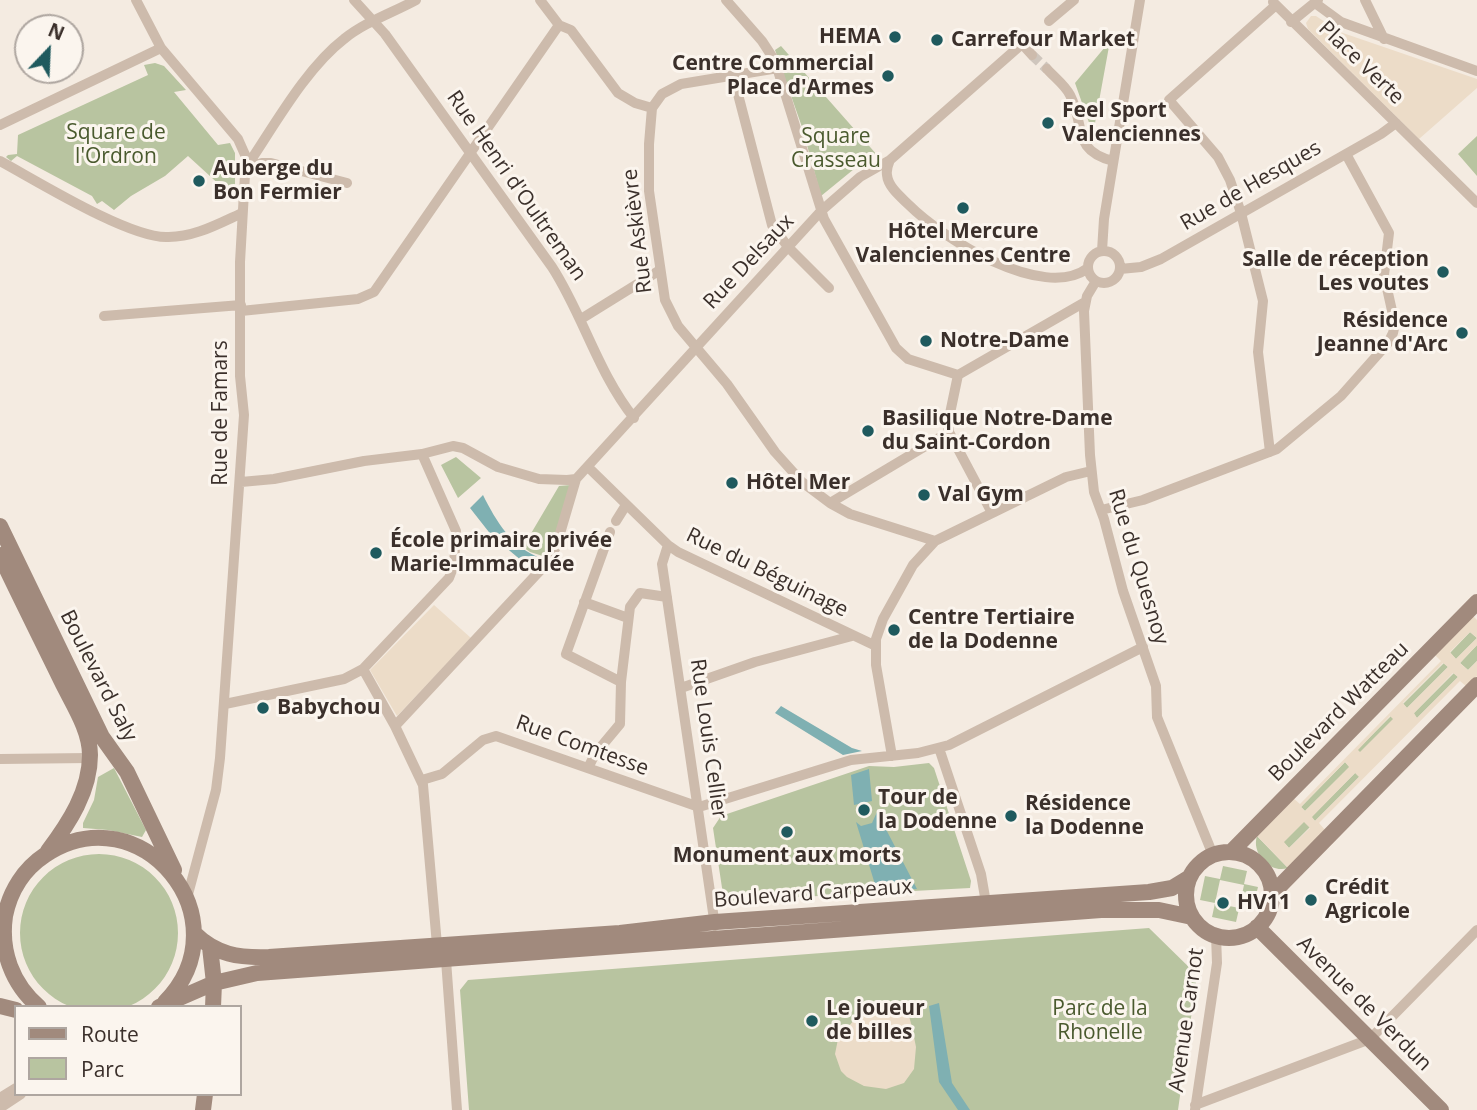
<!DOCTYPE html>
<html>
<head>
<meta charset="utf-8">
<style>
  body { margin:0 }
  #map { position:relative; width:1477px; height:1110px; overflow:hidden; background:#f4ebe1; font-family:"Open Sans",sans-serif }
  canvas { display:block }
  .legend { position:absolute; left:14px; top:1005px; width:228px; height:91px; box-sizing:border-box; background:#fbf5ee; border:2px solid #aea6a0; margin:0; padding:9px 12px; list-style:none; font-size:21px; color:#3b302b }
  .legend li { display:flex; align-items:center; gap:14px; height:35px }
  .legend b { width:35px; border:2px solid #aea6a0 }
  .north { position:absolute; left:14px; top:14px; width:70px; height:70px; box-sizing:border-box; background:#fbf5ee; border:2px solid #aea6a0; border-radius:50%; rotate:23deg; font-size:19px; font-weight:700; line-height:28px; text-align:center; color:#3b302b }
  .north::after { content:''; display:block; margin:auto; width:24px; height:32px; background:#1f5a5e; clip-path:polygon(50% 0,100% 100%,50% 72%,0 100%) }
</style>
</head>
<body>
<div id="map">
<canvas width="1477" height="1110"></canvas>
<ul class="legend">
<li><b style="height:9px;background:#a18a7d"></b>Route</li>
<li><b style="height:19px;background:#b8c4a0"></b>Parc</li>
</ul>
<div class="north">N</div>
</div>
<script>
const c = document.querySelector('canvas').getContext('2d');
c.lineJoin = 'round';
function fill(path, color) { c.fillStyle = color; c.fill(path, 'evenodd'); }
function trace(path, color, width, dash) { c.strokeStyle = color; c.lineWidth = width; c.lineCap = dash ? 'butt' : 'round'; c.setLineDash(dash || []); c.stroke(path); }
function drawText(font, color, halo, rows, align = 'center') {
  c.font = font + ' "Open Sans",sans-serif'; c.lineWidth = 6; c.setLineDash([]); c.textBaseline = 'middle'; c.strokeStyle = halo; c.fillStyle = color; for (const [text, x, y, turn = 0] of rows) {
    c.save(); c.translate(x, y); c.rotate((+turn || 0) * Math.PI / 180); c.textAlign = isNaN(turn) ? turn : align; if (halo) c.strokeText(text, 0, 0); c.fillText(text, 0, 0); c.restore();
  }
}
const green = new Path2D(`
  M1110 41 1093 134 1075 83Z
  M781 46 878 156H870L821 196 802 127 775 50Z
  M155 63 164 66 186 90 174 92 218 145 230 143 235 153V188H232V193L228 192V188H223L188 156 165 176 131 196 114 210 102 201 97 204 92 196 17 156 11 161 6 157 8 155 17 154 18 135 148 75 144 65Z
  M1477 136V176L1458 154Z
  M456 457 481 478 458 498 441 465Z
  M571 485 549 554 546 557 530 552 523 547 559 486Z
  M1470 632 1477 638 1456 659 1450 653Z
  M1477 645V661L1468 670 1460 663Z
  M1444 663 1448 667 1407 708 1403 704Z
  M1454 673 1458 677 1417 718 1413 714Z
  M1391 716 1394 719 1360 753 1357 750Z
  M1345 762 1350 767 1305 811 1301 807Z
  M929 763 934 768 971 881 970 888 724 901 713 828 721 816 869 766 894 767Z
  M114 768 146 830 142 837 108 830 83 828V823L94 800 98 777Z
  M1356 772 1360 776 1315 821 1311 817Z
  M1304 821 1310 827 1289 848 1283 842Z
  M1257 836 1288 868C1271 874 1251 854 1257 836Z
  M20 933a79 79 0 1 1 158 0a79 79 0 1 1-158 0Z
  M1223 866 1247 871 1244 884 1258 887 1252 911 1239 909 1236 922 1212 917 1215 903 1200 900 1205 876 1220 879ZM1220 880 1244 885 1239 908 1215 903Z
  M1149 928 1197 975 1178 1110H469L460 990 468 980Z`);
const plaza = new Path2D(`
  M1311 16H1316L1340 32 1477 79V88L1419 139 1308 29 1306 23Z
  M434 605 471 638 397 716 370 670Z
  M1473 616 1477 620V645L1460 663 1468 670 1477 661V676L1467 687 1460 681 1319 823 1325 830 1288 868 1257 836 1293 798 1300 804 1441 661 1435 655ZM1470 632 1477 638 1456 659 1450 652ZM1443 663 1448 667 1407 708 1403 703ZM1453 673 1458 677 1417 718 1414 713ZM1390 716 1393 719 1360 752 1358 750ZM1345 762 1349 767 1305 811 1301 807ZM1355 773 1359 777 1315 821 1312 817ZM1304 822 1310 828 1289 848 1284 842Z
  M894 1002 909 1016 912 1027 916 1047 914 1069 904 1083 886 1089 864 1086 847 1077 841 1071 835 1054 838 1039 859 1014 872 1005Z`);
const water = new Path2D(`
  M483 495C496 521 512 548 541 558L534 571 492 536 470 508Z
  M781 706 852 748 862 751 843 755 775 713Z
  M869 769 872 801 854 805 851 775Z
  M877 812 917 889 877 891 856 822 861 826 872 823Z
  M939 1003 952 1083 970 1110H958L939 1082 929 1006Z`);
const streetTunnel = new Path2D(`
  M1032 55 1047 69`);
const street = new Path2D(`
  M136 0 161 48 238 139 246 157 240 262V376L244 415 220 758 216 790 187 898
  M354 0 385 34 552 267C583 315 598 373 634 418
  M540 0 559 25 571 30 618 93 635 103 652 108
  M726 0 762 41 775 61 824 219 896 348 908 359 958 375
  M1365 0 1384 39
  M1273 2 1477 203
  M1315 3 1341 22 1477 71
  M1049 21 1074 0
  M1291 22 1318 0
  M778 68 681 84 662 94 652 108 649 144V191L665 300 678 326 727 384 775 452 802 482 830 503 850 514 935 541
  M1047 69C1054 77 1065 85 1070 95 1086 126 1071 150 1113 161
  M733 75 772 225 788 247 829 288
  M0 125 161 48
  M890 160C888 165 886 169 887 175 888 187 901 197 909 205 942 238 1043 302 1088 268
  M0 161C37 181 127 237 166 237 193 238 218 224 242 213
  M245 169C273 128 305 69 344 39 365 22 392 13 416 0
  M245 169 262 163H271L347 183
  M1088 267a16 16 0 1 1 32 0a16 16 0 1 1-32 0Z
  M1102 251 1104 219 1140 0
  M1120 269 1141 267 1161 259 1381 134 1396 123
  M1096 281 1087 296 1084 311 1090 455 1094 492 1104 519 1123 591 1156 686 1157 717 1213 855
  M241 311 358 299 374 292 559 25
  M104 316 241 305
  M581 319 660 270
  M958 375 948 423 949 432 992 513
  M958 375 1085 302
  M1270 452 1258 352 1263 301 1241 213 1230 180 1218 157 1169 100 1276 5
  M588 467 668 545 678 552 876 646
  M241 482 274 479 364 461 422 454 453 446 463 448 498 467 539 479 567 480 576 479 821 211 860 177 890 160 1022 44 1032 55
  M830 503 949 432
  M1101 510 1143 500 1277 449 1341 396 1388 343 1393 333 1395 324 1384 275 1389 233 1346 154
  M616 521 626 505
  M610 532 566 654 621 682
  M668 545 662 564 715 926
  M584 602 628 618
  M363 669 395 726 423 785 437 945 446 960 457 1110
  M681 688 755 662 852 636
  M225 704 344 679 363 669 449 578 454 565 456 531 422 454
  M395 726 548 562 556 547 576 479
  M939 748 981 874 986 903
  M892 756 876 665V639L883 619 913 565 935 541 1066 477 1091 471
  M0 759 90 758
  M588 768 595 754 620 724 621 682 630 607 640 593 667 597
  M422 780 442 774 483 740 496 736 699 807 851 760 918 753 949 745 1143 647
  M0 1098 16 1088
  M1195 1105 1370 1039 1477 930
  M0 1108 21 1094
  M1195 1110 1217 963 1216 935`);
const secondary = new Path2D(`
  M0 526 102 737 127 772 174 870
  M0 555C20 597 41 639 61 680 72 703 90 729 90 755 90 791 69 823 48 851
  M1231 852 1477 602
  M1186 895a43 43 0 1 1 86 0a43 43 0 1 1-86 0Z
  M1272 894 1477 685
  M1257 927 1441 1110
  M194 933C216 955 239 958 269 957L620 933 715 922 1149 892 1172 888 1190 877
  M210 947 214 983 213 1007
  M0 1006 16 1010
  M39 1007C12 984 0 951 5 916 10 891 24 869 45 855 141 791 246 920 165 1002
  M159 1007 214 983 257 973 1101 910H1159L1192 917
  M203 1110 205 1094`);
const markers = [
  [895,37,7,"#1f5a5e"],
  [937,40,7,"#1f5a5e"],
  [888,76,7,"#1f5a5e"],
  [1048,123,7,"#1f5a5e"],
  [199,181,7,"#1f5a5e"],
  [963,208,7,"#1f5a5e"],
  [1443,272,7,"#1f5a5e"],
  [1462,333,7,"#1f5a5e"],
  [926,341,7,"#1f5a5e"],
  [868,431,7,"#1f5a5e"],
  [732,483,7,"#1f5a5e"],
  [924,495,7,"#1f5a5e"],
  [376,553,7,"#1f5a5e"],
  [894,630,7,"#1f5a5e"],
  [263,708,7,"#1f5a5e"],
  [864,810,7,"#1f5a5e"],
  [1011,816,7,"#1f5a5e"],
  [787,832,7,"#1f5a5e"],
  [1311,900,7,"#1f5a5e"],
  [1223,903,7,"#1f5a5e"],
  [812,1021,7,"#1f5a5e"]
];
const poiNames = [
  ["HEMA",881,37,"right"],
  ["Carrefour Market",951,40],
  ["Centre Commercial",874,64,"right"],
  ["Place d'Armes",874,88,"right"],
  ["Feel Sport",1062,111],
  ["Valenciennes",1062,135],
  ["Auberge du",213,169],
  ["Bon Fermier",213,193],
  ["Hôtel Mercure",963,232,"center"],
  ["Valenciennes Centre",963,256,"center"],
  ["Salle de réception",1429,260,"right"],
  ["Les voutes",1429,284,"right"],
  ["Résidence",1448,321,"right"],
  ["Jeanne d'Arc",1448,345,"right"],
  ["Notre-Dame",940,341],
  ["Basilique Notre-Dame",882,419],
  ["du Saint-Cordon",882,443],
  ["Hôtel Mer",746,483],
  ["Val Gym",938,495],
  ["École primaire privée",390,541],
  ["Marie-Immaculée",390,565],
  ["Centre Tertiaire",908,618],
  ["de la Dodenne",908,642],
  ["Babychou",277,708],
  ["Tour de",878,798],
  ["la Dodenne",878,822],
  ["Résidence",1025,804],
  ["la Dodenne",1025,828],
  ["Monument aux morts",787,856,"center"],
  ["Crédit",1325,888],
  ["Agricole",1325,912],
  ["HV11",1237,903],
  ["Le joueur",826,1009],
  ["de billes",826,1033]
];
const streetNames = [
  ["Place Verte",1361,63,44],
  ["Rue Henri d'Oultreman",516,186,55],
  ["Rue de Hesques",1251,186,-30],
  ["Rue Askièvre",638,231,-97],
  ["Rue Delsaux",749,262,-47],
  ["Rue de Famars",221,413,-90],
  ["Rue du Quesnoy",1138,567,73],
  ["Rue du Béguinage",767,573,26],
  ["Boulevard Saly",98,676,63],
  ["Boulevard Watteau",1339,712,-45],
  ["Rue Louis Cellier",708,739,82],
  ["Rue Comtesse",582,746,20],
  ["Boulevard Carpeaux",813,894,-4],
  ["Avenue de Verdun",1364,1004,45],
  ["Avenue Carnot",1187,1020,-82]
];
const parkNames = [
  ["Square de",116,133],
  ["l'Ordron",116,157],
  ["Square",836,137],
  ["Crasseau",836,161],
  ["Parc de la",1100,1009],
  ["Rhonelle",1100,1033]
];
fill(green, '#b8c4a0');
fill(plaza, '#ecdcc8');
fill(water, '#7fb0b2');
trace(streetTunnel, '#cfc6bd', 10, [10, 5]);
trace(street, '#cdbbac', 10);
trace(secondary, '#a18a7d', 16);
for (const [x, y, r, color] of markers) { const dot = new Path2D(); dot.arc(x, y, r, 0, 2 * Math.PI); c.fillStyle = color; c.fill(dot); trace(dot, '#fbf5ee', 2.5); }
drawText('bold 21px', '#3b302b', '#fbf5ee', poiNames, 'left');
drawText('21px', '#3b302b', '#fbf5ee', streetNames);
drawText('21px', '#4a5a2e', '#fbf5ee', parkNames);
</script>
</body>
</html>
